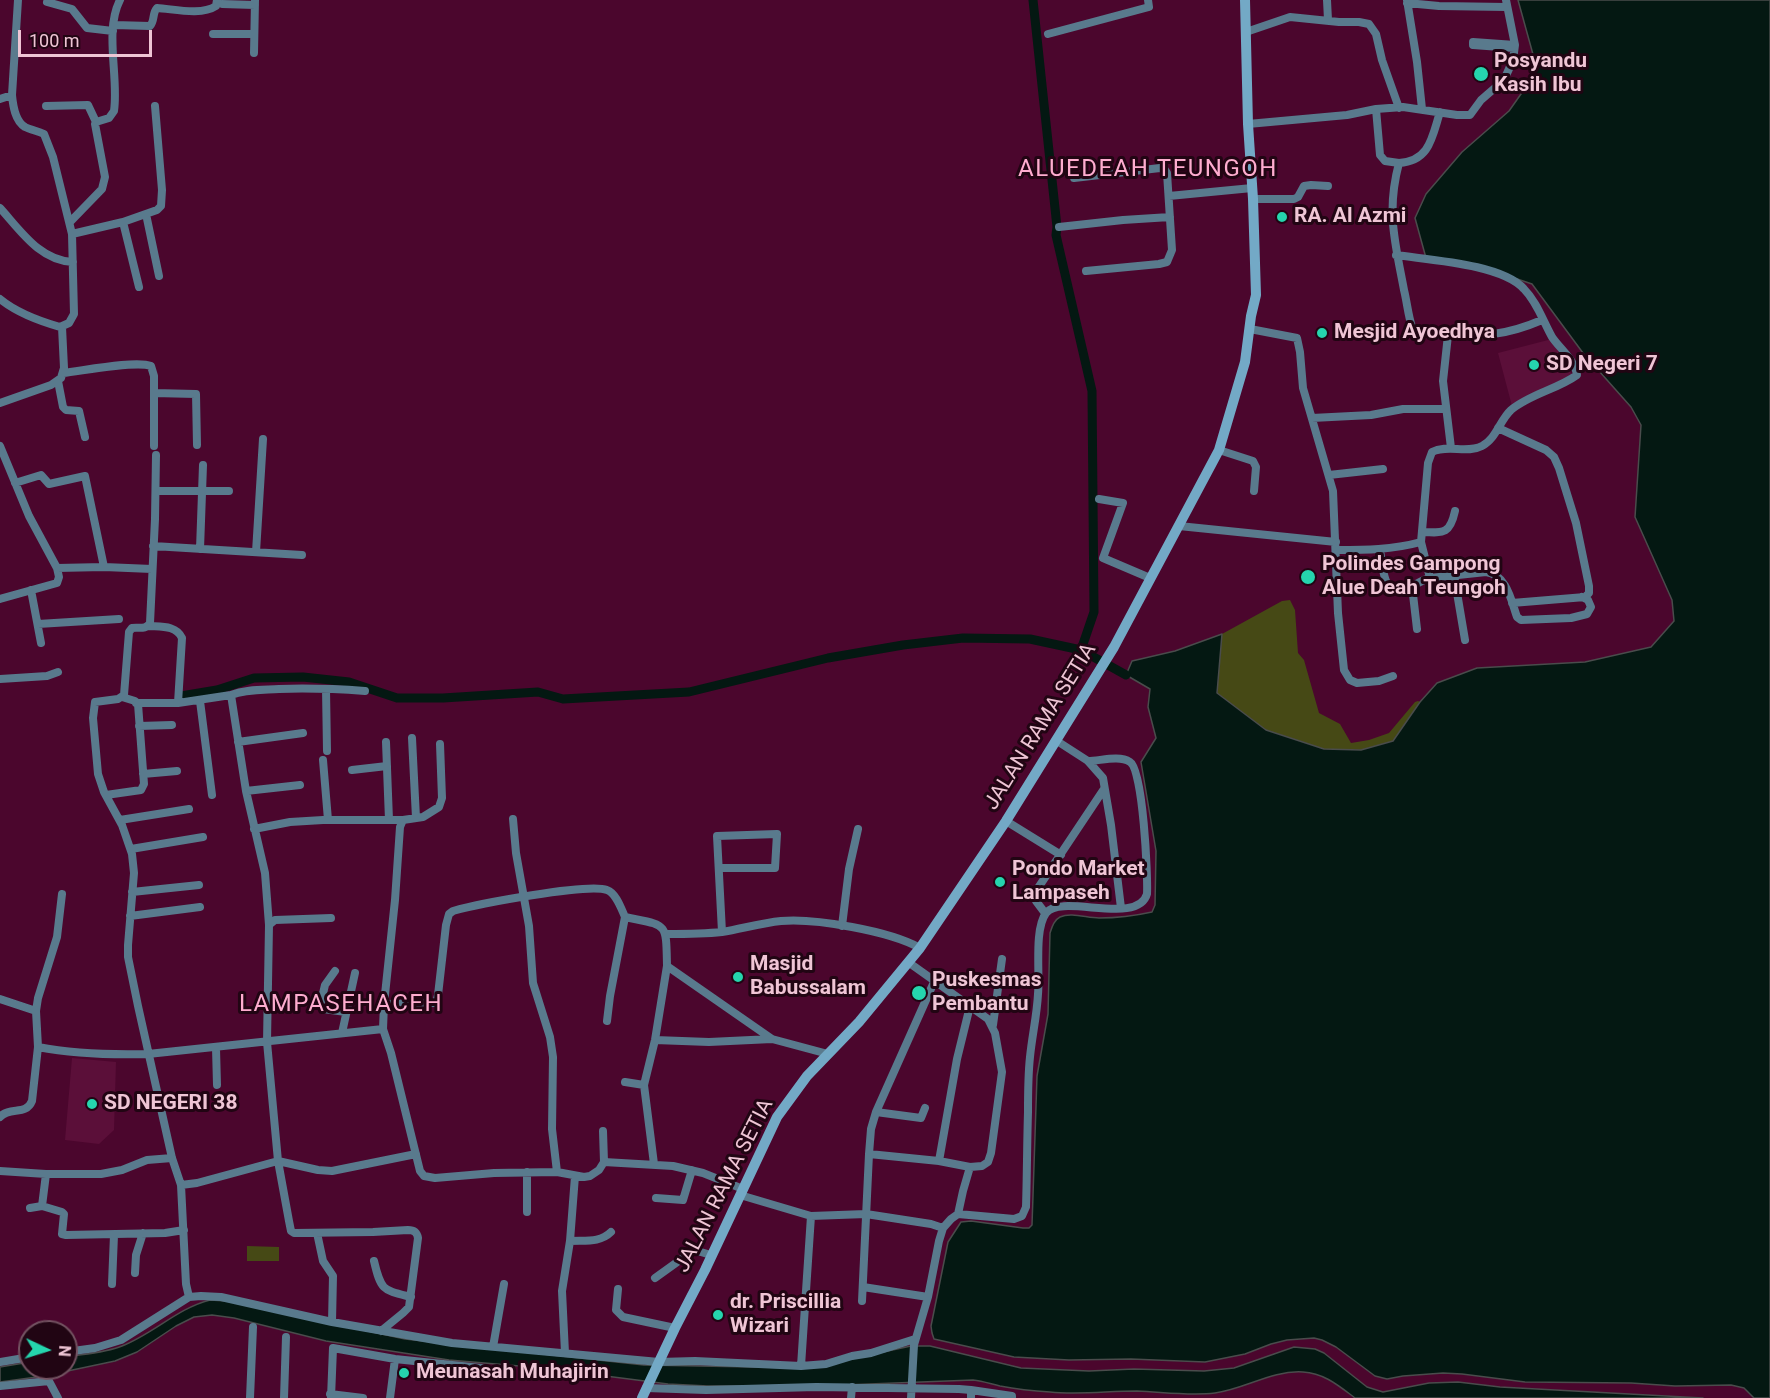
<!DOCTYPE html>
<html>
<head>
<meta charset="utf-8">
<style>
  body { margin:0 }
  #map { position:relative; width:1770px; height:1398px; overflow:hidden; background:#4b062d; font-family:Roboto,sans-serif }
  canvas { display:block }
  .north { position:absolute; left:18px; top:1320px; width:60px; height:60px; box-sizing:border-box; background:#210513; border:2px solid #735261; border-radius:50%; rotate:94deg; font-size:16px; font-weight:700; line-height:24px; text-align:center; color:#efc5d5 }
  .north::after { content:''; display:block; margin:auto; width:21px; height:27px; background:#25d5ae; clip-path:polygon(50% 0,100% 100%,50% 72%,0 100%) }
  .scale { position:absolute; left:18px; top:30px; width:134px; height:27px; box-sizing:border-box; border:3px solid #efc5d5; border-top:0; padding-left:8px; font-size:18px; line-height:21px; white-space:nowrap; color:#efc5d5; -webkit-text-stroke:4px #210513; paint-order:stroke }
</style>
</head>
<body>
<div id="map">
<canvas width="1770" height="1398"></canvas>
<div class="north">N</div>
<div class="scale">100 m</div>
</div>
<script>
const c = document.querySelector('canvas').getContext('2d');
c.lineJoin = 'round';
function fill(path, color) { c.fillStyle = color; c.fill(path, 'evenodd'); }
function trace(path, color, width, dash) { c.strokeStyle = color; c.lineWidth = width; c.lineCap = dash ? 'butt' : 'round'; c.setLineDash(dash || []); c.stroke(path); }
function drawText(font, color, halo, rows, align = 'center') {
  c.font = font + ' Roboto,sans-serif'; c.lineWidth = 6; c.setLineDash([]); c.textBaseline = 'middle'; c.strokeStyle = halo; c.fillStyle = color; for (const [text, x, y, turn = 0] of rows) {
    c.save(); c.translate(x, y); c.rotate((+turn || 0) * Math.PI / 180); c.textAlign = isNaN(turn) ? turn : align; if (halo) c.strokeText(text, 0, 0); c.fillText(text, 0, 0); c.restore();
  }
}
const built = new Path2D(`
  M1552 339 1573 377 1512 406 1498 353Z
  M72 1058 116 1062 114 1130 99 1144 65 1140Z`);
const green = new Path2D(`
  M1290 600 1295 610 1298 653 1304 660 1319 713 1340 724 1351 743 1369 740 1389 733 1415 702 1418 701 1420 702 1393 741 1361 750 1324 749 1266 730 1217 693 1222 634 1282 601Z
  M247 1246 279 1247V1261H247Z`);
const water = new Path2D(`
  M1518 0H1770V1398H1754L1744 1388 1731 1385 1675 1386 1631 1383 1525 1382 1462 1374 1443 1373 1403 1376 1387 1379 1375 1376 1336 1347 1322 1340 1314 1338 1287 1340 1271 1344 1245 1354 1205 1362 1131 1359 1069 1360 1014 1357 934 1339 932 1333 931 1326 948 1242 961 1222 971 1221 1023 1228H1029L1032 1225 1037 1076 1048 1014 1050 933C1052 927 1054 920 1060 917 1071 912 1087 918 1099 918 1117 918 1134 916 1152 912L1155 905 1156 851 1141 762 1156 738 1148 707 1150 689 1126 675 1132 661 1175 651 1222 634 1217 693 1266 730 1324 749 1361 750 1393 741 1420 702 1437 683 1477 668 1585 662 1651 647 1674 621 1672 600 1635 517 1641 425 1631 407 1583 353 1532 284 1476 265 1426 258 1415 218 1426 194 1462 152 1509 111 1533 77 1534 58Z
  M210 1300 227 1301 405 1339 644 1365 809 1368 911 1346H930L1021 1368 1089 1371 1134 1369 1204 1371 1234 1368 1294 1347 1315 1349 1324 1353 1367 1387 1383 1392 1429 1383 1458 1382 1500 1387 1703 1398H1355C1339 1386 1324 1373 1303 1372 1272 1370 1245 1389 1215 1393 1189 1396 1163 1392 1137 1391 1108 1391 1079 1395 1050 1392 1034 1391 1016 1389 1000 1386 991 1384 983 1381 973 1380L817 1386H708L668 1384 543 1368 449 1360 326 1341 234 1318 212 1315 194 1317 176 1326 137 1352 115 1361 44 1376 0 1382V1367L30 1362V1368H66V1357C84 1354 105 1353 122 1346 153 1334 178 1308 210 1300Z`);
const canal = new Path2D(`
  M1033 0 1057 227 1056 235 1092 391 1094 612 1081 650 1126 675
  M181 696 217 690 254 678 303 677 349 682 397 698H443L538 692 563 699 689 692 828 658 903 645 963 638 1030 639 1081 650`);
const street = new Path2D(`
  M1327 0 1328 20
  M1407 0 1417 62 1422 109
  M47 2 72 9 87 28 113 31
  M1407 3 1439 6 1506 7
  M222 4 255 5
  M114 25 150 26C155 21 152 13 157 8 174 9 201 16 216 6L217 0
  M1246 32 1290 17 1339 22H1359L1369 24 1376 34 1382 60 1399 108
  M213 34H254
  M1048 34 1149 7 1148 0
  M1473 42 1515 45 1514 48 1473 45Z
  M254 53 255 0
  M0 99 12 95
  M46 106 88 105 96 122
  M1376 109 1380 155 1385 161 1399 163
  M1440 112C1432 137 1430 161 1399 163 1386 212 1395 242 1404 290 1407 302 1408 315 1412 327 1421 337 1435 334 1448 335L1443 381 1451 448
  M1248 124 1347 115 1376 109 1403 107 1457 115H1470L1481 100 1504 80 1513 60 1515 45 1506 0
  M1074 178 1160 168 1165 170 1167 173 1172 250 1167 262 1159 264 1086 271
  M1169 196 1252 188
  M1253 199H1294L1298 197 1304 186 1311 185 1328 186
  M0 208C20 230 40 261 73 262
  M146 214 159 276
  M70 222 102 189 105 177 95 124 96 122 109 118 114 111C119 77 104 31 120 0
  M123 222 139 287
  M1059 227 1123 220 1170 217
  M72 234 123 222 157 210 161 206 162 190 155 106
  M0 299C17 313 39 321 60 327L69 323 74 314 72 234 53 157 44 134C38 131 31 130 25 127 15 121 13 106 12 95L18 0
  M1250 329 1297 338 1300 352 1303 388 1333 491 1338 613 1344 670 1350 680 1357 683 1379 681 1393 676
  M1448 335C1486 336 1507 335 1542 320
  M63 373C82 371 136 360 151 366L154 376V446
  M58 381 63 407 66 410 79 411 85 437
  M154 393 196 394 197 445
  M0 403 51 385 61 378 64 368 62 327
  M1312 418 1371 415 1403 409H1445
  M1498 428 1546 450 1554 457 1559 468 1576 523 1589 586V593L1585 597 1512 603
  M0 446 29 516 57 568 59 577 57 583 0 599
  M1219 450 1253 461 1256 467 1254 491
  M156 455 155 519 150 623C146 630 139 627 132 628L129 632 124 695 118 699 95 702 93 718 98 774 104 792 122 825 132 854 134 873 128 945V957L138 1006 172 1158 181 1185 186 1284 189 1297
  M1329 475 1383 469
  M15 483 41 475 49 484 85 476 104 567
  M156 491H229
  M1099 499 1123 503 1103 558 1150 578
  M1179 526 1336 542
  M1422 532C1444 533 1450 534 1455 511
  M1421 542 1430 578 1486 572C1507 575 1511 600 1517 617L1521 620 1571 618 1587 614 1591 607 1588 600 1582 597
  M153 546 302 555
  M200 549 203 465
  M1336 550C1366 550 1391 550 1421 542L1428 463 1432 452C1447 444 1467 454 1482 446 1496 439 1500 420 1511 410 1530 394 1558 389 1577 375 1575 360 1560 349 1552 337 1543 321 1537 302 1524 289 1502 264 1429 260 1396 255
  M1380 550C1383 566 1382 600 1408 588 1415 585 1422 580 1430 578
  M256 552 263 439
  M57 568 104 567 152 569
  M1454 575 1465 640
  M1412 586 1417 629
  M31 590 41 643
  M38 624 119 619
  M148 626C161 627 176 625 182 638L178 703
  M0 679 47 676 58 672
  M326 689 327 751
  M231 695 246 791 265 873 269 925
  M200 701 212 795
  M136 703H178L231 695C246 689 263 690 279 689 308 688 337 689 365 691
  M139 726 172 725
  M412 738 416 818
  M1057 741 1088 761 1103 778 1111 825 1121 908
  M238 742 303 733
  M386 742 389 820
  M440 744 442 798 439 807 423 817 403 820 400 827 395 900 384 1004 383 1029 391 1053 420 1171 424 1176 435 1178 494 1173 557 1172 584 1177 590 1176 599 1170 604 1162 673 1166 703 1173 743 1189
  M323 760 328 820
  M352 770 387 766
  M143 774 177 771
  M246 791 300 785
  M106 795 141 790 144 784 138 704 135 701 122 697
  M513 819 516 853 529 926 533 983 550 1037 553 1057 552 1129 557 1172
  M120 820 189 809
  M1006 821 1061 855
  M254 829 290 822 323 820H403
  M131 849 203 837
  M719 868H775L777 834 717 836 722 932
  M132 892 199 885
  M1045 913 1036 901 1038 888 1104 789
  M130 916 200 907
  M331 918 275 920 269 925 267 1042 278 1161 289 1221 291 1231 294 1233 373 1232 408 1230C414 1230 417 1232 418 1238L409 1307 403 1313 381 1331
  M842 926 849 869 858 829
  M666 934C685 934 703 934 722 932 741 929 761 923 781 921 815 918 890 931 920 948
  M335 971 325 985 320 1006 323 1009 346 1012
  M0 999 36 1011
  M384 1004 436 1003 438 995 446 925 449 914 453 911C477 904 588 883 607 890 616 893 621 908 625 917 668 926 666 921 667 966L772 1039 828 1054
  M607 1021 610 996 625 917
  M993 1025 1002 959
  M342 1033 355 973
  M655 1040 709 1042 772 1039
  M38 1047C75 1054 111 1055 148 1054L383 1029
  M216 1048 217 1085
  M625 1082 644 1085
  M876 1112 921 1118 925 1108
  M0 1117C10 1106 26 1116 32 1101L38 1047 36 1011 38 998 57 937 62 894
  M603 1131 604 1162
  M869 1154 939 1161 970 1167 982 1166 988 1162 991 1153 1002 1072 995 1033 988 1019 908 962
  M939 1161 957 1059 970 1006
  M654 1164 644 1085 655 1040 667 966
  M0 1171 46 1174H101L122 1170 147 1160 172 1158
  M527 1172V1212
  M181 1185 197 1183 278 1161 318 1170 332 1171 416 1154
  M740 1195 811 1216 866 1214 931 1224 943 1228
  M656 1198 683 1200 692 1170
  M42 1206 62 1212 64 1214 62 1234 66 1235 165 1233 184 1230
  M30 1208 42 1206 46 1174
  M958 1214 963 1191 970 1167
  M317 1233 323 1261 333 1276 332 1322
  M570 1241C585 1240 600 1243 611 1232
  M374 1261C381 1291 383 1290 411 1297
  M135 1273 136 1255 143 1233
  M655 1278 694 1250 711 1255
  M112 1284 114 1235
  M863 1287 928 1297
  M618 1289 616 1310 623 1317 675 1328
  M862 1301 869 1154 871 1129 876 1112 934 982
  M493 1347 504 1284
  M66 1352 95 1348 121 1340 189 1297 201 1296 221 1297 332 1322 452 1343 659 1362 695 1361 801 1366 826 1364 852 1356 871 1353 915 1339
  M565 1353 562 1291 570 1241 575 1176
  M0 1362 30 1357
  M801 1366 811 1216
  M0 1386 49 1381 58 1398
  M646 1388 706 1390 816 1387 959 1389 971 1390V1398
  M971 1390 1012 1396V1398
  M330 1394 363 1398
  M250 1398 253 1327
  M284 1398 286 1337
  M331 1398 333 1348 395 1359 481 1368
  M390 1398 395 1359
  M851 1398 852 1387
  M911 1398 914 1345 928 1297 939 1241 943 1228 951 1219 958 1214 1014 1219 1022 1216 1026 1207C1027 1176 1027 1144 1028 1112 1028 1094 1028 1075 1030 1057 1032 1036 1037 1015 1038 994 1040 973 1034 929 1046 913 1061 893 1138 926 1147 894 1148 876 1143 769 1130 762 1119 755 1100 761 1088 761`);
const secondary = new Path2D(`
  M642 1398 675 1328 705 1270 777 1117 807 1076 859 1022 920 948 1006 821 1114 647 1219 450 1245 362 1251 316 1256 295 1253 199 1248 124 1245 0`);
const markers = [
  [1481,74,8,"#25d5ae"],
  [1282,217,6,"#25d5ae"],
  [1322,333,6,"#25d5ae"],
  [1534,365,6,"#25d5ae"],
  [1308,577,8,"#25d5ae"],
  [1000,882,6,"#25d5ae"],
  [738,977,6,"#25d5ae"],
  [919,993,8,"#25d5ae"],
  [92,1104,6,"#25d5ae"],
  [718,1315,6,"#25d5ae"],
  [404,1373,6,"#25d5ae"]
];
const poiNames = [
  ["Posyandu",1494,62],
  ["Kasih Ibu",1494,86],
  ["RA. Al Azmi",1294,217],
  ["Mesjid Ayoedhya",1334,333],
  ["SD Negeri 7",1546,365],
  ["Polindes Gampong",1322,565],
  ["Alue Deah Teungoh",1322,589],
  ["Pondo Market",1012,870],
  ["Lampaseh",1012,894],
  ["Masjid",750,965],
  ["Babussalam",750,989],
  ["Puskesmas",932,981],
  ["Pembantu",932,1005],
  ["SD NEGERI 38",104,1104],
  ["dr. Priscillia",730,1303],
  ["Wizari",730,1327],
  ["Meunasah Muhajirin",416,1373]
];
const streetNames = [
  ["JALAN RAMA SETIA",1041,727,-58],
  ["JALAN RAMA SETIA",725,1186,-63]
];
const quarterNames = [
  ["ALUEDEAH TEUNGOH",1148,170],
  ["LAMPASEHACEH",341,1005]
];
fill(built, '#5b0f39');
fill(green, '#464915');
fill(water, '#041812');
trace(water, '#4a4c4c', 1.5);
trace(canal, '#041812', 9);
trace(street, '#597a8d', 8);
trace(secondary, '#73a9c6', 10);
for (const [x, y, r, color] of markers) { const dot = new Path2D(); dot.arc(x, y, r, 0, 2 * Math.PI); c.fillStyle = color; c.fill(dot); trace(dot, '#210513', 2); }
drawText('bold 21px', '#efc5d5', '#210513', poiNames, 'left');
drawText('21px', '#efc5d5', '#210513', streetNames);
c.letterSpacing = '1.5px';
drawText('24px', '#feaccf', '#210513', quarterNames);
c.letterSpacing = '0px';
</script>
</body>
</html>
